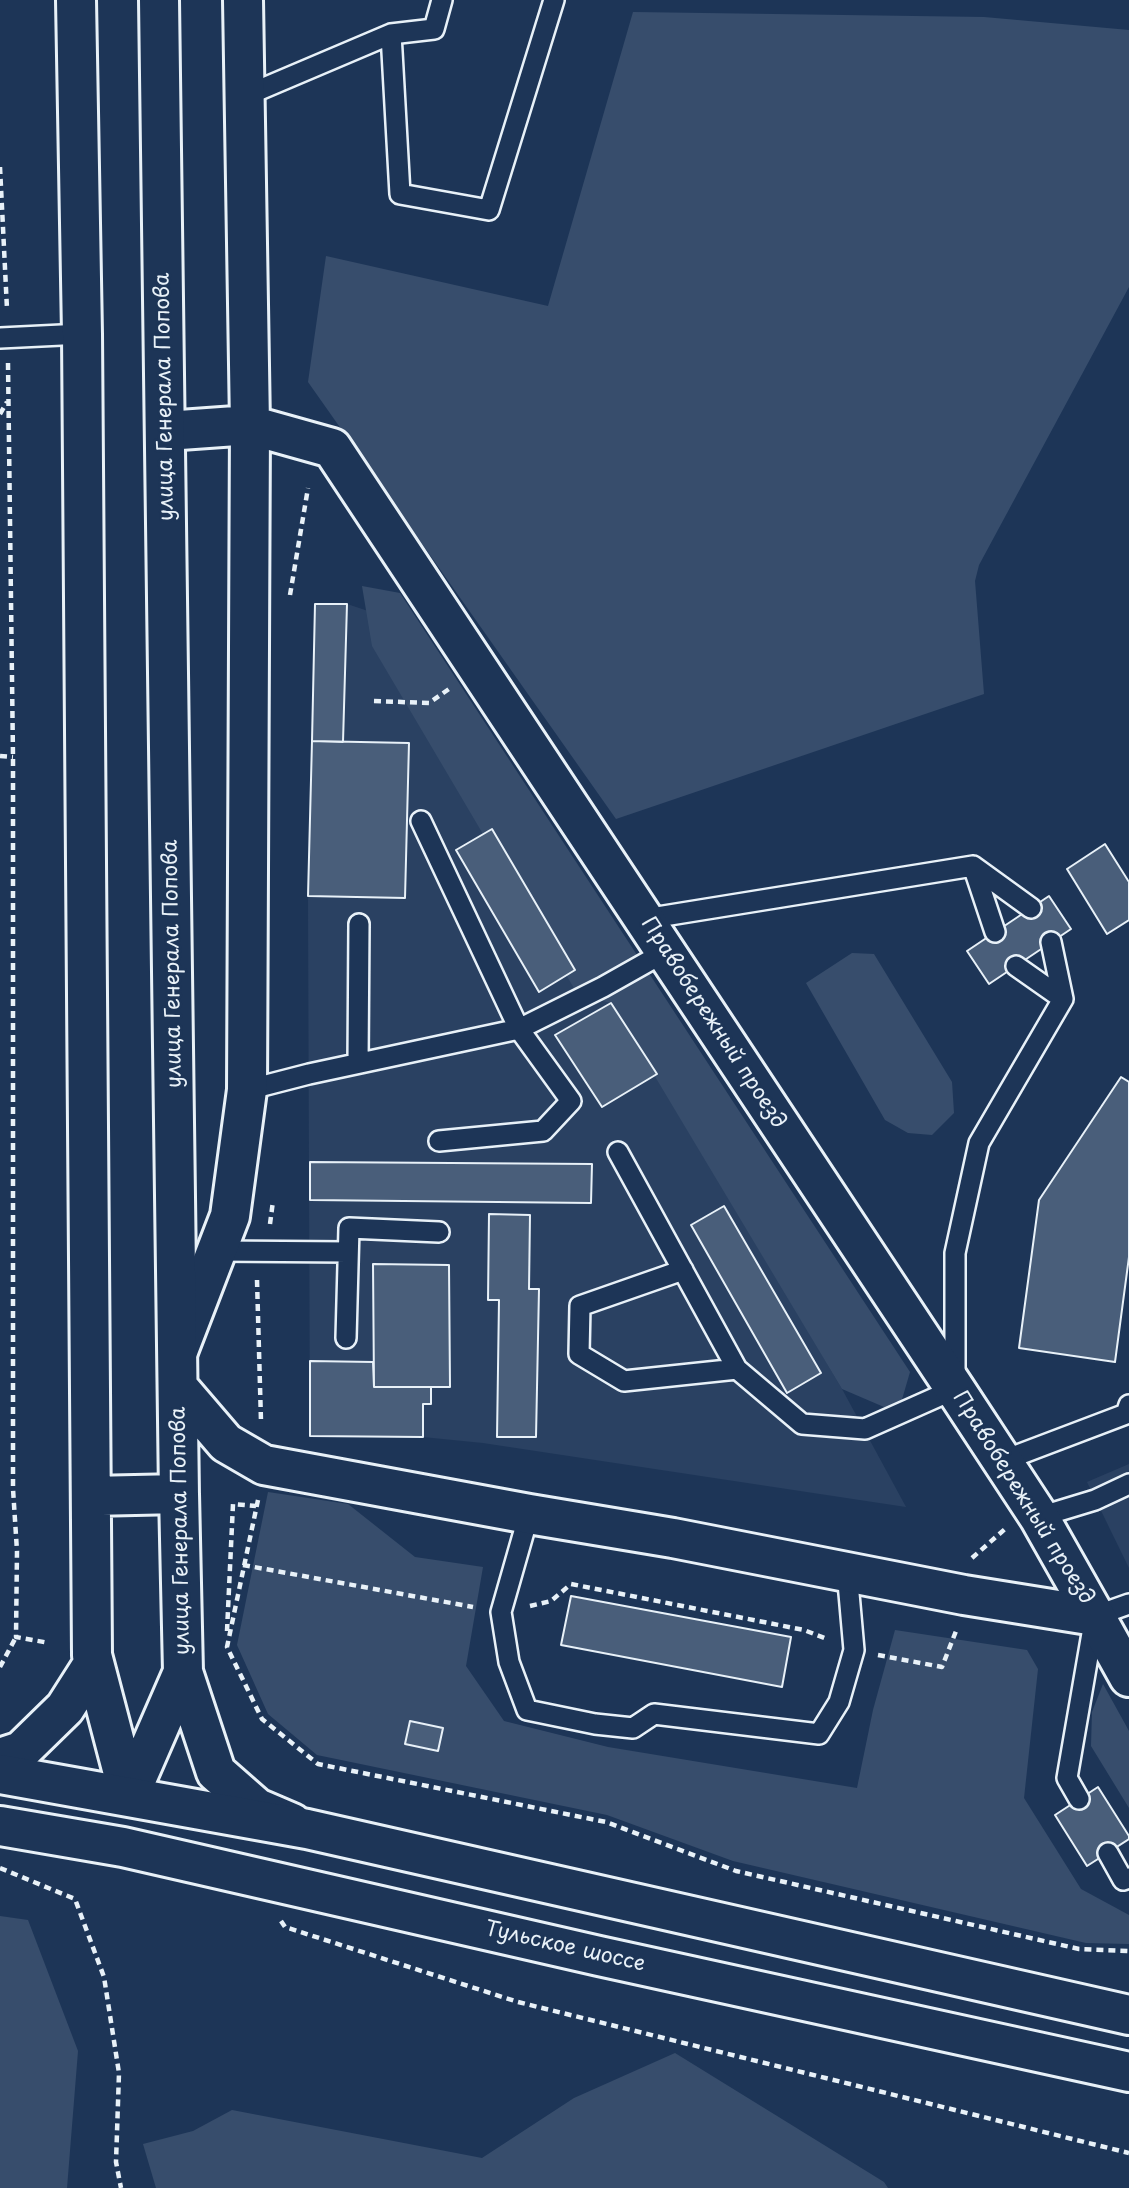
<!DOCTYPE html>
<html>
<head>
<meta charset="utf-8">
<style>
  body { margin:0 }
  canvas { display:block; background:#1d3557 }
</style>
</head>
<body>
<canvas width="1129" height="2188"></canvas>
<script>
const c = document.querySelector('canvas').getContext('2d');
c.lineJoin = 'round';
function fill(path, color) { c.fillStyle = color; c.fill(path, 'evenodd'); }
function trace(path, color, width, dash) { c.strokeStyle = color; c.lineWidth = width; c.lineCap = dash ? 'butt' : 'round'; c.setLineDash(dash || []); c.stroke(path); }
function drawText(font, color, halo, rows, align = 'center') {
  c.font = font + ' "Playpen Sans",sans-serif'; c.lineWidth = 5; c.setLineDash([]); c.textBaseline = 'middle'; c.strokeStyle = halo; c.fillStyle = color; for (const [text, x, y, turn = 0] of rows) {
    c.save(); c.translate(x, y); c.rotate((+turn || 0) * Math.PI / 180); c.textAlign = isNaN(turn) ? turn : align; if (halo) c.strokeText(text, 0, 0); c.fillText(text, 0, 0); c.restore();
  }
}
const built = new Path2D(`
  M315 604H347L383 616 657 1074 842 1389 906 1507 483 1443 423 1437 310 1436 308 896Z
  M1129 1464V1568L1087 1482Z`);
const green = new Path2D(`
  M633 12 984 17 1129 30V287L979 565 975 581 984 694 616 819 308 382 326 256 548 306Z
  M362 586 400 593 910 1372 898 1413 842 1389 611 1003 578 995 372 646Z
  M852 953 874 954 952 1082 954 1113 932 1135 908 1133 885 1120 806 983Z
  M268 1492 348 1504 415 1557 483 1567 466 1666 504 1721 608 1747 857 1788 873 1710 895 1630 1027 1650 1038 1669 1024 1798 1081 1889 1129 1915V1944L1086 1943 733 1861 607 1815 317 1755 268 1714 237 1645Z
  M1103 1684 1129 1731V1808L1091 1746 1092 1712Z
  M0 1916 28 1920 78 2051 67 2188H0Z
  M675 2053 884 2182 888 2188H156L143 2144 193 2131 232 2110 482 2158 574 2098Z`);
const building = new Path2D(`
  M315 604H347L343 742 312 741Z
  M312 741 409 743 405 898 308 896Z
  M492 829 575 970 539 992 456 850Z
  M1105 844 1129 882V920L1107 934 1067 869Z
  M1049 896 1071 929 989 984 967 951Z
  M611 1003 657 1074 602 1107 555 1035Z
  M1121 1077 1129 1082V1257L1115 1362 1019 1348 1039 1200Z
  M310 1162 592 1164 591 1203 310 1200Z
  M724 1206 821 1373 787 1393 691 1225Z
  M489 1214 530 1215 529 1289H539L536 1437H497L499 1300H488Z
  M373 1264 449 1265 450 1387H374Z
  M310 1361 373 1362 374 1387H431V1404H423V1437L310 1436Z
  M571 1596 791 1637 782 1687 561 1645Z
  M410 1721 443 1728 438 1751 405 1744Z
  M1098 1787 1129 1836V1839L1087 1866 1055 1815Z`);
const path = new Path2D(`
  M0 167 7 309
  M8 363 13 757V1489L17 1551 16 1637 49 1643
  M0 414 7 402
  M290 595 308 488
  M374 701 429 703 449 689
  M0 756 13 757
  M270 1224 273 1201
  M257 1280 261 1421
  M258 1500 227 1647 262 1719 318 1764 606 1822 736 1871 1079 1949 1129 1951
  M972 1558 1005 1529
  M243 1565 473 1607
  M530 1606 551 1601 571 1584 804 1630 827 1639
  M227 1631 233 1504 256 1506
  M878 1655 942 1667 956 1631
  M0 1667 16 1637
  M0 1868 75 1899 104 1977 119 2073 116 2162 121 2188
  M281 1921 285 1927 518 2002 1129 2153`);
const lane = new Path2D(`
  M391 34 400 194 489 210 554 0
  M245 96 391 34 434 29 442 0
  M0 338 82 334
  M973 866 1031 908
  M645 919 973 866 995 932
  M1051 942 1063 999
  M358 1063 359 924
  M247 1090 309 1074 519 1029 421 821
  M439 1141 543 1131 571 1101 519 1029 603 987 665 952
  M618 1152 737 1369 802 1424 865 1429 955 1389V1253L979 1143 1063 999 1016 966
  M217 1251 348 1252
  M683 1270 580 1306 579 1354 624 1381 737 1369
  M346 1338 349 1228 439 1232
  M1002 1461 1126 1414 1129 1405
  M529 1514 501 1612 509 1662 527 1710 595 1724 633 1728 654 1714 819 1734 839 1702 854 1650 847 1571
  M1039 1517 1095 1500 1129 1484
  M1079 1799 1067 1778 1095 1616 1129 1604
  M1108 1853 1123 1880 1129 1878`);
const street = new Path2D(`
  M166 431 250 425 332 448 955 1389 1039 1517 1095 1616
  M178 1351 230 1216 247 1090 250 425 243 0`);
const secondary = new Path2D(`
  M76 0 82 334 92 1655 129 1796
  M178 1387 226 1443 264 1465 529 1514 673 1538 964 1595 1095 1616 1129 1677
  M91 1496 179 1494
  M183 1672 216 1772 257 1808 292 1823
  M0 1758 21 1751 65 1708 93 1664
  M129 1796 183 1672 179 1494 159 0`);
const primary = new Path2D(`
  M0 1774 307 1829 1129 2015
  M0 1826 123 1847 599 1956 1129 2072`);
const streetNames = [
  ["улица Генерала Попова",165,397,-91],
  ["улица Генерала Попова",173,964,-91],
  ["Правобережный проезд",713,1023,57],
  ["Правобережный проезд",1023,1498,58],
  ["улица Генерала Попова",181,1531,-91],
  ["Тульское шоссе",565,1947,13]
];
fill(built, '#2a4162');
fill(green, '#374d6c');
fill(building, '#495e7a');
trace(building, '#e8f1f8', 2);
trace(lane, '#e8f1f8', 24);
trace(street, '#e8f1f8', 44);
trace(secondary, '#e8f1f8', 44);
trace(primary, '#e8f1f8', 44);
trace(path, '#e8f1f8', 4.5, [7, 5]);
trace(lane, '#1d3557', 19);
trace(street, '#1d3557', 38);
trace(secondary, '#1d3557', 38);
trace(primary, '#1d3557', 38);
drawText('21px', '#e8f1f8', '#1d3557', streetNames);
</script>
</body>
</html>
